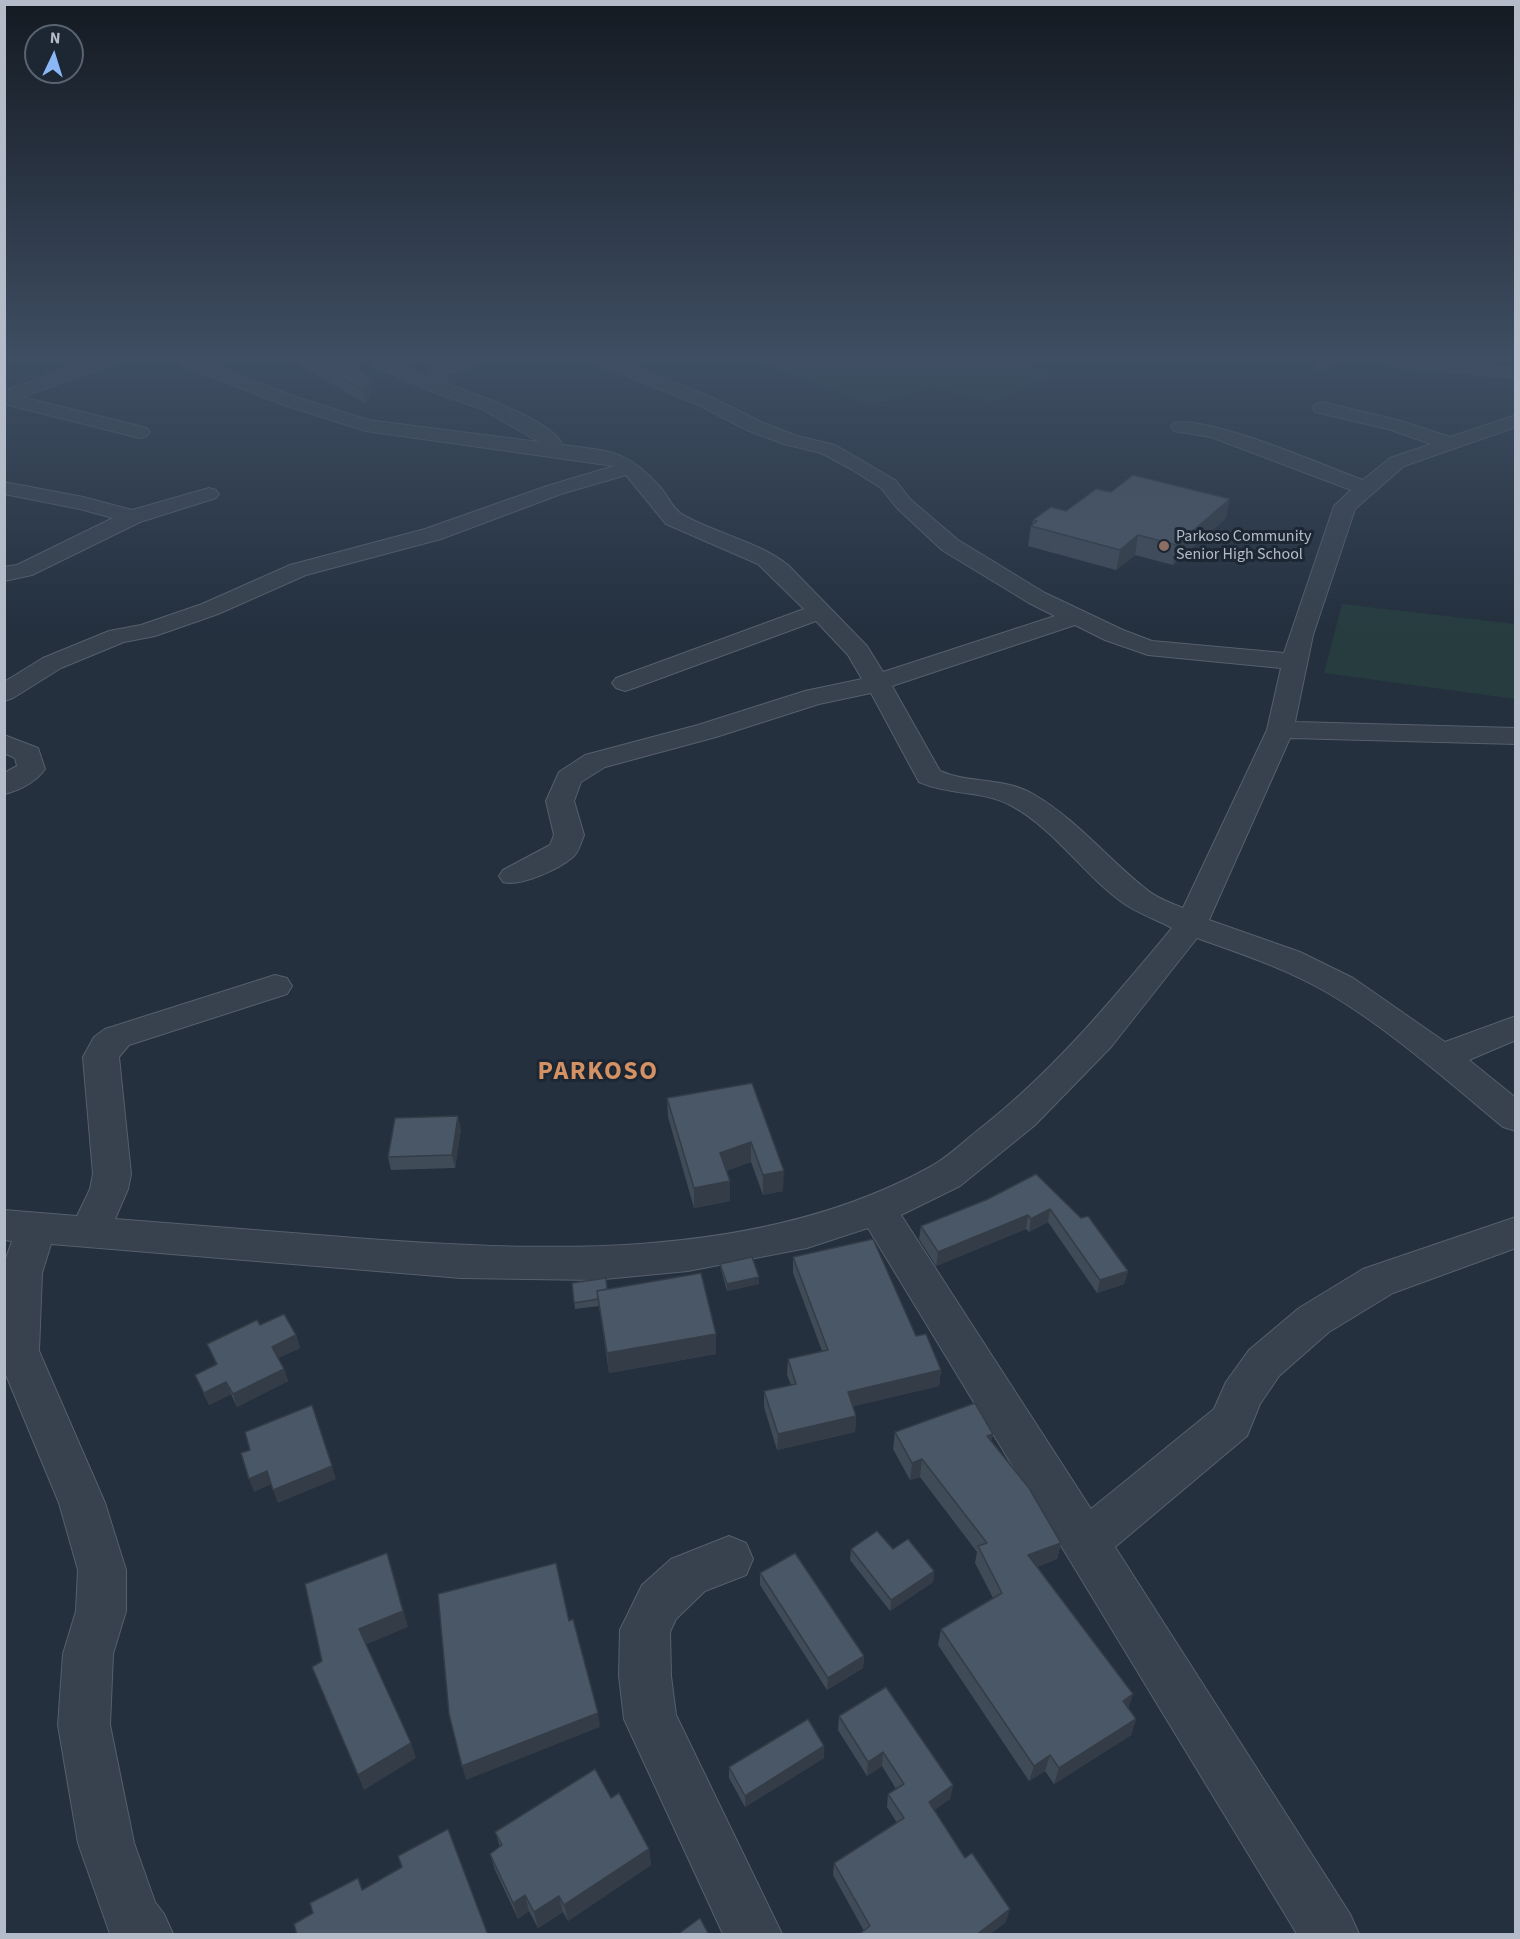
<!DOCTYPE html>
<html>
<head>
<meta charset="utf-8">
<style>
  body { margin:0 }
  #map { position:relative; width:1520px; height:1939px; overflow:hidden; background:#24303e; font-family:"Source Sans 3",sans-serif }
  canvas { display:block }
  .frame { position:absolute; inset:0; border:6px solid #b4bcc9; pointer-events:none }
  .north { position:absolute; left:24px; top:24px; width:60px; height:60px; box-sizing:border-box; background:#1d2733; border:2px solid #59636f; border-radius:50%; rotate:4deg; font-size:16px; font-weight:700; line-height:24px; text-align:center; color:#b4bcc9 }
  .north::after { content:''; display:block; margin:auto; width:21px; height:27px; background:#8bb7f7; clip-path:polygon(50% 0,100% 100%,50% 72%,0 100%) }
</style>
</head>
<body>
<div id="map">
<canvas width="1520" height="1939"></canvas>
<div class="frame"></div>
<div class="north">N</div>
</div>
<script>
const c = document.querySelector('canvas').getContext('2d');
c.lineJoin = 'round';
function fill(path, color) { c.fillStyle = color; c.fill(path, 'evenodd'); }
function trace(path, color, width, dash) { c.strokeStyle = color; c.lineWidth = width; c.lineCap = dash ? 'butt' : 'round'; c.setLineDash(dash || []); c.stroke(path); }
function drawText(font, color, halo, rows, align = 'center') {
  c.font = font + ' "Source Sans 3",sans-serif'; c.lineWidth = 6; c.setLineDash([]); c.textBaseline = 'middle'; c.strokeStyle = halo; c.fillStyle = color; for (const [text, x, y, turn = 0] of rows) {
    c.save(); c.translate(x, y); c.rotate((+turn || 0) * Math.PI / 180); c.textAlign = isNaN(turn) ? turn : align; if (halo) c.strokeText(text, 0, 0); c.fillText(text, 0, 0); c.restore();
  }
}
const green = new Path2D(`
  M760 361H1015L1055 374 992 402 935 387 870 405Z
  M1342 604 1515 624V699L1324 673Z`);
const minor = new Path2D(`
  M89 361H114L111 365 22 397 147 428 150 432 147 436 140 438 4 404V391Z
  M179 361H202L296 397 368 420 539 442 482 409 436 393 371 365 368 361H391L427 376 432 367 453 361H478L476 365 444 375 449 385C473 393 556 422 562 445 609 451 628 450 660 487 669 497 672 509 683 515 717 534 757 541 788 565L867 646 883 672 1055 616 1029 603 942 550 897 508 881 488 851 469 821 453 784 444 747 430 699 405 600 365 598 361H620L711 397 761 422 797 436 835 445 895 480 911 500 958 540 1045 593 1123 630 1152 641 1284 653 1334 506 1351 490 1211 437 1174 431 1171 427 1174 423C1208 415 1325 466 1363 480L1390 458 1431 444 1388 429 1315 412 1313 408 1315 404 1322 402 1401 421 1450 437 1516 415V427L1404 466 1355 509 1313 635 1295 722 1516 728V744L1290 738 1209 920 1300 952 1353 978 1445 1042 1516 1016V1040L1469 1060 1516 1098V1131L1503 1127C1449 1082 1389 1029 1328 993 1287 969 1242 954 1197 938L1111 1047 1035 1125 960 1186 901 1215 1091 1509 1214 1409 1226 1382 1249 1350 1299 1308 1363 1269 1516 1217V1248L1393 1293 1329 1332 1279 1376 1260 1404 1247 1436 1115 1547 1350 1914 1359 1934H1297L868 1228 807 1248 688 1271 594 1280 461 1278 51 1244 42 1273 39 1351 105 1503 126 1570V1611L113 1654 110 1725 134 1843 155 1902 164 1914 173 1934H110L78 1843 58 1725 63 1654 76 1611 78 1570 59 1503 4 1370V1264L12 1241 4 1240V1210L77 1216 90 1189 93 1174 83 1057 94 1037 105 1029 275 975 287 978 292 986 287 994 129 1045 119 1057 131 1174 128 1189 115 1219C191 1225 267 1231 343 1237 535 1252 756 1263 930 1167 947 1158 962 1143 977 1131 1052 1073 1111 1001 1172 928 1157 920 1140 914 1126 905 1085 877 1056 830 1012 806 983 790 951 796 919 782L871 693 819 704 716 737 605 767 581 782 574 801 584 835C581 842 579 852 573 857 559 869 521 887 503 882L499 876 503 870 550 845 554 835 546 801 559 772 585 755 698 725 805 691 862 679 848 655 816 621 634 688 625 691 616 688 612 683 616 678 804 609 758 564 666 524 626 475 561 494 441 539 306 575 218 614 155 636 124 642 61 668 13 698 4 701V682L43 658 109 631 141 625 202 604 290 565 425 529 547 486 614 466 366 431 284 405 181 365ZM1075 625 1105 640 1148 655 1281 668 1267 730 1183 908C1171 903 1156 898 1146 889 1108 859 1075 818 1033 794 1003 777 970 784 940 771L892 686Z
  M1314 361H1330L1331 363 1322 368 1316 367Z
  M1386 361H1444L1516 368V378L1395 366Z
  M4 482 83 497 132 510 209 488 216 490 219 494 216 498 140 522 32 575 4 581V567L17 565 113 518 80 509 4 494Z
  M4 735 38 748 45 769C37 781 19 791 4 794V773L17 766 15 758 4 753Z
  M729 1536 746 1543 753 1559 746 1575 705 1591 676 1619 670 1632 671 1676 676 1715 782 1934H723L624 1719 619 1676 620 1630 642 1585 671 1559Z`);
const wall = new Path2D(`
  M297 361H346L371 378 373 391 366 404 298 364Z
  M1066 511 1226 518 1173 565 1135 555 1116 570 1028 546 1031 526 1032 525 1033 520Z
  M752 1083 783 1191 763 1195 751 1162 726 1171 730 1201 694 1208 668 1117 667 1098Z
  M461 1129 455 1168 391 1170 388 1157Z
  M1036 1174 1128 1271 1124 1284 1097 1293 1048 1222 1029 1232 1026 1229 936 1266 919 1239 921 1226 988 1199Z
  M793 1257 916 1336 941 1370 939 1386 853 1406 856 1416 855 1432 777 1450 764 1407V1391L791 1385 787 1375 788 1359 822 1351 793 1273Z
  M720 1264 759 1284 727 1291 721 1270Z
  M572 1283 607 1289 716 1334V1354L609 1373 599 1306 575 1309Z
  M260 1325 296 1335 300 1348 278 1358 284 1369 288 1381 237 1407 231 1394 209 1405 195 1375 216 1364 207 1344Z
  M895 1432 993 1434 991 1442 1061 1543 1057 1559 1037 1567 1133 1694 1128 1708 1136 1719 1131 1735 1054 1784 1045 1771 1029 1781 938 1645 941 1629 993 1598 975 1563 977 1552 920 1477 910 1480 893 1449Z
  M851 1549H893L934 1571 933 1582 890 1611 850 1560Z
  M760 1573 864 1656 863 1668 827 1690 760 1585Z
  M839 1716 953 1785 950 1799 934 1810 1006 1922 989 1935H858L864 1931 833 1875 834 1863 897 1823 887 1807 888 1794 896 1789 882 1766 867 1776 838 1730Z
  M824 1746V1758L745 1807 729 1778V1767Z
  M611 1798 649 1849 651 1865 568 1921 563 1912 538 1928 529 1911 518 1919 495 1870 490 1854 500 1847 495 1832Z`);
const shadedWall = new Path2D(`
  M371 378 373 391 366 404 363 390Z
  M1230 499 1226 518 1173 565 1176 545Z
  M1138 535 1135 555 1116 570 1120 550Z
  M458 1116 461 1129 455 1168 452 1155Z
  M751 1142V1162L721 1173 720 1153Z
  M784 1171 783 1191 763 1195V1175Z
  M730 1181V1201L694 1208V1188Z
  M1050 1209 1048 1222 1029 1232 1031 1219Z
  M1028 1215 1026 1229 936 1266 938 1252Z
  M1128 1271 1124 1284 1097 1293 1100 1280Z
  M759 1277V1284L727 1291V1284Z
  M716 1334V1354L609 1373 607 1353Z
  M296 1335 300 1348 276 1359 272 1347Z
  M284 1369 288 1381 237 1407 233 1394Z
  M941 1370 939 1386 847 1408 848 1392Z
  M226 1382 231 1394 209 1405 204 1393Z
  M856 1416 855 1432 777 1450 778 1434Z
  M993 1434 990 1451 987 1436Z
  M922 1459 920 1477 910 1480 912 1463Z
  M332 1466 336 1479 278 1503 273 1490Z
  M267 1471 272 1484 254 1492 249 1479Z
  M1061 1543 1057 1559 1024 1572 1028 1555Z
  M392 1569 408 1627 365 1645 359 1629Z
  M934 1571 933 1582 890 1611 891 1600Z
  M864 1656 863 1668 827 1690 828 1678Z
  M1133 1694 1127 1710 1123 1701Z
  M598 1713 600 1727 466 1780 462 1766Z
  M1136 1719 1131 1735 1054 1784 1059 1768Z
  M411 1743 416 1758 364 1790 358 1775Z
  M824 1746V1758L745 1807V1796Z
  M883 1752 882 1766 867 1776 868 1762Z
  M1050 1755 1045 1771 1029 1781 1034 1766Z
  M953 1785 950 1799 927 1815 929 1802Z
  M649 1849 651 1865 568 1921 564 1905Z
  M525 1895 529 1911 518 1919 513 1903Z
  M559 1896 563 1912 538 1928 534 1912Z
  M1010 1909 1006 1922 989 1935H976Z`);
const building = new Path2D(`
  M312 361H346L371 378 363 390Z
  M1133 475 1230 499 1176 545 1138 535 1120 550 1031 526 1037 521 1033 520 1051 507 1066 511 1096 489 1111 492Z
  M752 1083 784 1171 763 1175 751 1142 720 1153 730 1181 694 1188 667 1098Z
  M458 1116 452 1155 388 1157 395 1118Z
  M1036 1174 1081 1218 1088 1216 1128 1271 1100 1280 1050 1209 1031 1219 1028 1215 938 1252 921 1226 988 1199Z
  M873 1239 916 1336 926 1334 941 1370 848 1392 856 1416 778 1434 764 1391 796 1384 788 1359 828 1350 793 1257Z
  M752 1257 759 1277 727 1284 720 1264Z
  M701 1273 716 1334 607 1353 597 1291Z
  M606 1278 607 1289 597 1291 598 1299 574 1303 572 1283Z
  M284 1314 296 1335 272 1347 284 1369 233 1394 226 1382 204 1393 195 1375 217 1364 207 1344 257 1320 260 1325Z
  M975 1403 993 1434 987 1436 1029 1488 1061 1543 1028 1555 1133 1694 1123 1701 1136 1719 1059 1768 1050 1755 1034 1766 941 1629 1002 1593 978 1546 987 1543 922 1459 912 1463 895 1432Z
  M312 1405 332 1466 273 1490 267 1471 249 1479 241 1453 250 1450 245 1432Z
  M877 1531 893 1549 908 1539 934 1571 891 1600 851 1549Z
  M387 1553 403 1611 359 1629 411 1743 358 1775 312 1667 322 1661 305 1584Z
  M795 1553 864 1656 828 1678 760 1573Z
  M556 1563 569 1621 573 1619 598 1713 462 1766 449 1714 438 1594Z
  M886 1687 953 1785 929 1802 965 1858 972 1853 1010 1909 976 1935H858L870 1926 834 1863 904 1818 888 1794 904 1784 883 1752 868 1762 839 1716Z
  M808 1719 824 1746 745 1796 729 1767Z
  M595 1769 611 1798 619 1793 649 1849 564 1905 559 1896 534 1912 525 1895 513 1903 490 1854 502 1845 495 1832Z
  M448 1829 488 1935H297L294 1924 313 1913 310 1903 358 1878 362 1890 402 1867 398 1856Z
  M700 1918 709 1935H677Z`);
const markers = [
  [1164,546,6,"#8d6e63"]
];
const farPoinames = [
  ["Parkoso Community",1176,537],
  ["Senior High School",1176,555]
];
const districtNames = [
  ["PARKOSO",598,1073]
];
fill(green, '#263c3f');
trace(minor, '#565f6c', 2);
fill(minor, '#38424e');
fill(wall, '#404b58');
fill(shadedWall, '#343d47');
fill(building, '#4a5766');
trace(building, '#343d47', 1.5);
const sky = c.createLinearGradient(0, 0, 0, 632);
sky.addColorStop(0, '#141a22');
sky.addColorStop(0.57, '#3f4e63');
sky.addColorStop(1, '#3f4e6300');
c.fillStyle = sky;
c.fillRect(0, 0, 1520, 632);
for (const [x, y, r, color] of markers) { const dot = new Path2D(); dot.arc(x, y, r, 0, 2 * Math.PI); c.fillStyle = color; c.fill(dot); trace(dot, '#1d2733', 2); }
drawText('16px', '#b4bcc9', '#1d2733', farPoinames, 'left');
c.letterSpacing = '1.5px';
drawText('bold 26px', '#d49264', '#1d2733', districtNames);
c.letterSpacing = '0px';
</script>
</body>
</html>
